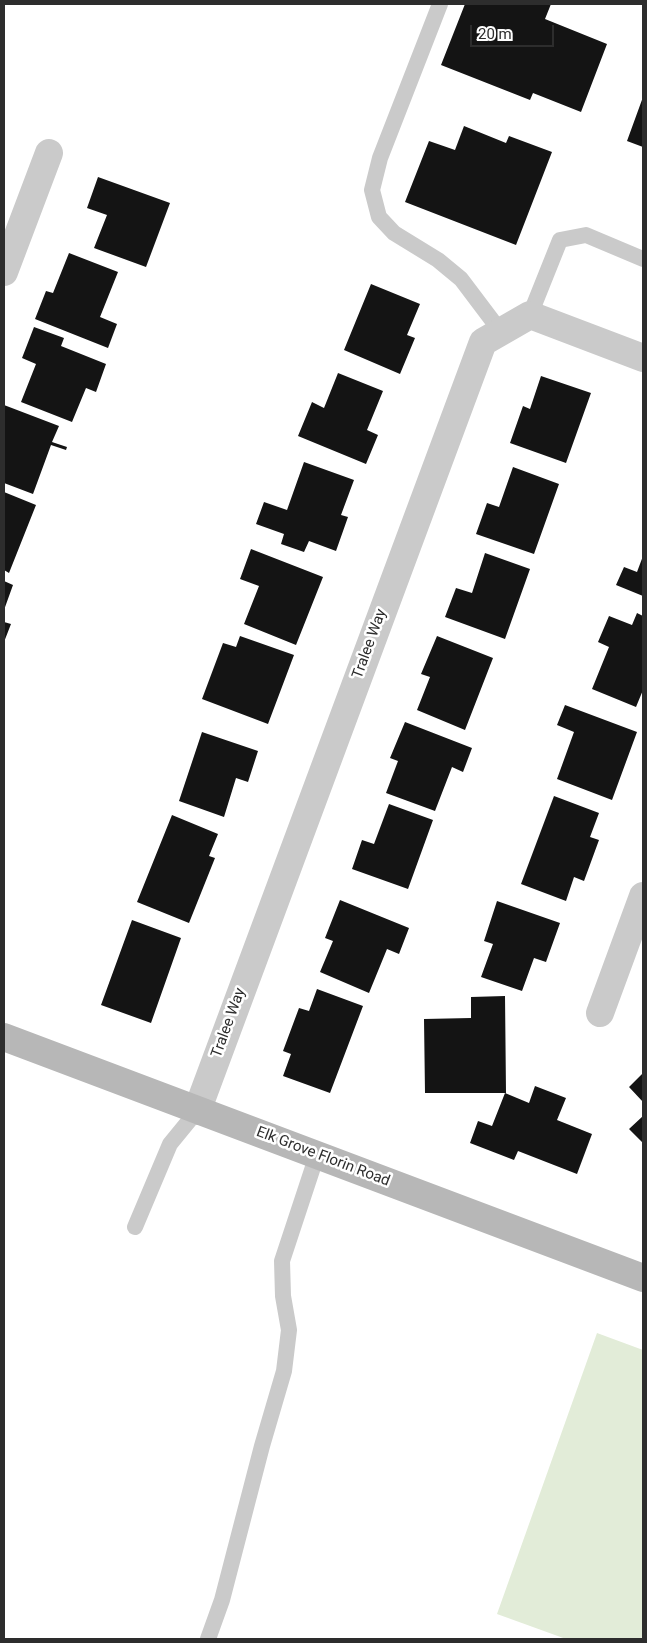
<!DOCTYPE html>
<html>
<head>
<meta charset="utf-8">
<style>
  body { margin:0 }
  #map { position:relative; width:647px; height:1643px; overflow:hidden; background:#fff; font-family:Roboto,sans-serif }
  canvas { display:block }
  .frame { position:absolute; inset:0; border:5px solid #2d2d2d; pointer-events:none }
  .scale { position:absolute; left:470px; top:25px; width:84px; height:22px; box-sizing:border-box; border:2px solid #2d2d2d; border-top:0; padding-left:6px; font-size:15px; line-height:18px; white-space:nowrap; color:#2d2d2d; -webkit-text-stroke:4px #fff; paint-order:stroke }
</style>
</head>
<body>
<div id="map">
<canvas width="647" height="1643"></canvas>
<div class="frame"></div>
<div class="scale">20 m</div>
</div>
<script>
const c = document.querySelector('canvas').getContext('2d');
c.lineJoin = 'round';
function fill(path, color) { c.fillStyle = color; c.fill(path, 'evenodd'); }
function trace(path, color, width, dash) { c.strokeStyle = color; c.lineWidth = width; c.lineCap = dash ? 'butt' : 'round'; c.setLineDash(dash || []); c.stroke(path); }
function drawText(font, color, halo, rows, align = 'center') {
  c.font = font + ' Roboto,sans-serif'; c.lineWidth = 5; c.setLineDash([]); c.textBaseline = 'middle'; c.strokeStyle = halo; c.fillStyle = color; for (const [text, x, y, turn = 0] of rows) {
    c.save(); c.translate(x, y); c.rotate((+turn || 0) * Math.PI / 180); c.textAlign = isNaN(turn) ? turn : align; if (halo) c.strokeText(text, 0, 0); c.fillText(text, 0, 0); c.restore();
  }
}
const green = new Path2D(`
  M597 1333 643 1350V1639H566L497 1614Z`);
const building = new Path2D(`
  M465 4H551L545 19 607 44 581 112 533 93 530 100 441 65Z
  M643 97V147L627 141Z
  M464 126 506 143 509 136 552 152 516 245 405 202 429 141 455 150Z
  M98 177 170 203 146 267 94 248 107 215 87 208Z
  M69 253 118 272 100 317 117 324 108 348 35 319 46 291 53 293Z
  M371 284 420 304 407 335 415 338 400 374 344 350Z
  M34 327 64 338 61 346 106 364 96 392 86 388 72 422 21 402 36 364 22 358Z
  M338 373 383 391 367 430 378 435 366 464 298 436 312 402 324 408Z
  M541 376 591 393 566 463 510 443 523 406 530 409Z
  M4 405 59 426 52 442 67 447 66 450 51 445 33 494 4 483Z
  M304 462 354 480 341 515 348 517 336 551 309 541 304 552 281 544 284 534 256 524 264 502 287 510Z
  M513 467 559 484 534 554 476 534 487 503 499 507Z
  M4 492 36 505 9 573 4 570Z
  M251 549 323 577 296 645 244 624 259 586 240 579Z
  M485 553 530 569 505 639 445 617 456 588 472 593Z
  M643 556V596L616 585 624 567 637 572Z
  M4 581 13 585 4 610Z
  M637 613 643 616V690L636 707 592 689 609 647 598 642 609 616 632 625Z
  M4 622 11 624 4 642Z
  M240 636 294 655 268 724 202 699 223 643 236 647Z
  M437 636 493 658 465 730 417 710 430 677 421 674Z
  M565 705 637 732 612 800 557 779 574 732 557 725Z
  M405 722 472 748 463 772 452 767 435 811 386 793 398 761 390 758Z
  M202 732 258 751 248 782 236 778 224 817 179 801Z
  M554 796 599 813 590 837 599 840 584 881 574 877 566 901 521 884Z
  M389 804 433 820 408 889 352 869 362 840 374 844Z
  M172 815 218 834 209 856 215 858 189 923 137 902Z
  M340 900 409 928 399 954 387 949 369 993 320 972 333 941 325 938Z
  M497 901 560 923 546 962 534 958 522 991 481 977 493 944 484 941Z
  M132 920 181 938 151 1023 101 1005Z
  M317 989 363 1006 330 1093 283 1076 291 1054 283 1051 299 1008 309 1011Z
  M505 996 506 1093H425L424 1019 471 1018V997Z
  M643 1073V1102L629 1087Z
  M535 1086 566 1098 557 1120 592 1134 577 1174 518 1151 514 1160 470 1143 478 1121 492 1126 505 1093 529 1103Z
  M643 1116V1143L629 1129Z`);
const lane = new Path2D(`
  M440 4 380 158 372 190 379 217 394 233 438 260 461 279 501 332
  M530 315 560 240 586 235 643 259
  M135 1227 170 1144 197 1111
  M208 1639 222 1600 262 1446 284 1371 289 1330 283 1296 282 1261 317 1155`);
const street = new Path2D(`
  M4 272 49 153
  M600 1013 643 896
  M197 1111 483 342 530 315 643 358`);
const secondary = new Path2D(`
  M4 1037 643 1278`);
const streetNames = [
  ["Tralee Way",370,644,-70],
  ["Tralee Way",229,1023,-70],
  ["Elk Grove Florin Road",323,1157,21]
];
fill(green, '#e2ecd8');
fill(building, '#141414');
trace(lane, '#cacaca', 16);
trace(street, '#cacaca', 28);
trace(secondary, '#b7b7b7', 28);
drawText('15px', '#2d2d2d', '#fff', streetNames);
</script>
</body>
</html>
